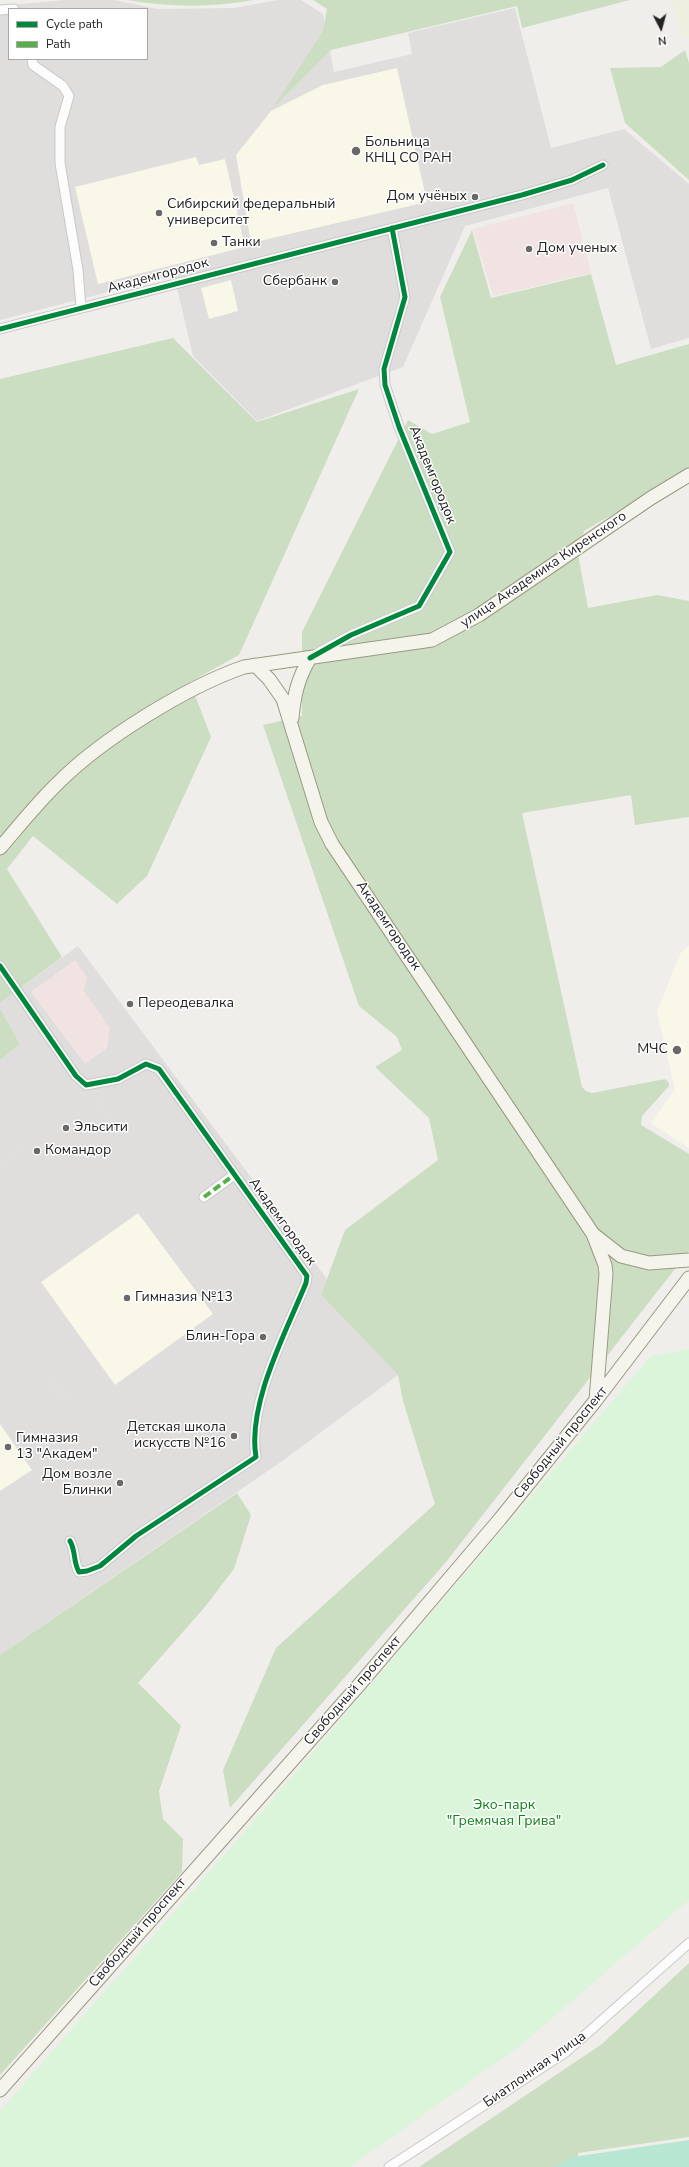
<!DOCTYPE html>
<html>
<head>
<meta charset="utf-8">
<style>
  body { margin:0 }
  #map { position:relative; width:689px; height:2167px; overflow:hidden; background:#f0eeeb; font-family:"Nunito Sans",sans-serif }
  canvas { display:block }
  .legend { position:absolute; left:8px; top:8px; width:140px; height:52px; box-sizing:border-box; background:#fff; border:1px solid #a7a7a7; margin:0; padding:5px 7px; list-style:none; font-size:12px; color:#222 }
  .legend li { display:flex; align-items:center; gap:8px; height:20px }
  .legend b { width:20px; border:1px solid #a7a7a7 }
  .north { position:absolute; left:641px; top:8px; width:40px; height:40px; -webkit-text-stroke:3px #fff; paint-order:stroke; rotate:174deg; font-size:11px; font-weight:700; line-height:16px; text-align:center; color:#222 }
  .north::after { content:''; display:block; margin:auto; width:14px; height:18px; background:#222; clip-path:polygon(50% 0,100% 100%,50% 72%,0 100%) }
</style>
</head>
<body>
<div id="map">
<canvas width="689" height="2167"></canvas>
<ul class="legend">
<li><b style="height:5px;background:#00873e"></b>Cycle path</li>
<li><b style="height:5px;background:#55b145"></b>Path</li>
</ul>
<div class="north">N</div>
</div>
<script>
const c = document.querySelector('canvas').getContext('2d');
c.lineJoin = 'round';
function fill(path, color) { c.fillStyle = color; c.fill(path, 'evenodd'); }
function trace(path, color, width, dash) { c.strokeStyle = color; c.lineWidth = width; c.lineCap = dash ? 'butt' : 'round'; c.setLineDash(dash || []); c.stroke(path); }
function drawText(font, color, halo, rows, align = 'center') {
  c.font = font + ' "Nunito Sans",sans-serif'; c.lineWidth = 3; c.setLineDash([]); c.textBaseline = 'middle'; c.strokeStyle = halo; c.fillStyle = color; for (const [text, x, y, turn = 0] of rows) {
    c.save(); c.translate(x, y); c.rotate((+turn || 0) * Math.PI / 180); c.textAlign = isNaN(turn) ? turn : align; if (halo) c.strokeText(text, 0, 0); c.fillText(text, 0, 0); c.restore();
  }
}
const residential = new Path2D(`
  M65 0H114L158 9 234 8 278 0H301L323 14 334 72 412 54 408 33 515 8 551 148 624 129 689 184V338L651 349 608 188 465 226 403 367 257 421 193 356 174 275 0 320V6ZM9 9H147V59H9Z
  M78 946 327 1279 321 1295 398 1375 285 1459 0 1655V1060L20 1044 0 1008V1003Z`);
const commercial = new Path2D(`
  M573 203 591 273 493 296 473 229Z
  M75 960 87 977 84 991 110 1028 107 1048 85 1064 31 992Z`);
const education = new Path2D(`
  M397 68 427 202 251 243 236 155 271 111 323 85Z
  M196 157 199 165 225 159 245 247 98 284 75 187Z
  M231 280 238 311 209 319 201 288Z
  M689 945V1148L651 1123 675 1089 657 1012 680 954Z
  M138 1213 213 1314 115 1385 41 1282Z
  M0 1424 32 1470 0 1491Z`);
const farmland = new Path2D(`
  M672 0H689V37L681 39Z`);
const forest = new Path2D(`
  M127 0H253C211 8 169 7 127 0Z
  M313 0H630L522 28 517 6 331 50 273 108 323 31 327 9Z
  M685 50 689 63V180L625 123 610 68 661 67Z
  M472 230 491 298 591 274 616 365 689 344V470L584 531 578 554 588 608 657 595 689 601V817L635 825 631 795 522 813 582 1087 586 1091 592 1093 665 1079 669 1083V1086L642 1116 641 1125 689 1154V1251L446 1562 230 1808 223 1770 276 1648 435 1504 403 1401 398 1375 321 1295 345 1230 438 1160 429 1118 375 1067 402 1050 397 1037 359 1006 263 725 302 716V632L408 420 432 434 470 422 440 297Z
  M173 338 257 422 359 389 239 655 190 682 211 737 147 876 117 904 33 836 7 869 62 957 0 1003V379Z
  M0 1008 20 1044 0 1060Z
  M237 1493 251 1515 234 1569 204 1608 138 1683 181 1726 159 1791 163 1819 183 1839 182 1872 0 2075V1655Z
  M689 1963V2137L578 2153 579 2167H419L602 2044Z`);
const park = new Path2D(`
  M689 1349V1900L521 2045 350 2167H0V2111L260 1814 651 1356Z`);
const pitch = new Path2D(`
  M689 2140V2167H555L572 2157Z`);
const parking = new Path2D(`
  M396 217 397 221 357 229 356 225Z
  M96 1095 119 1130 114 1132 92 1098Z
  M25 1143 28 1146 0 1168V1161Z
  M235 1159 303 1250 297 1254 230 1163Z
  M51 1371 70 1400 63 1404 44 1375Z`);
const minor = new Path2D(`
  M0 10 14 9
  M32 59 33 65 63 86 69 96 60 127V163L78 270 81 308
  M0 329 522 195 572 180 603 165
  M316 654 351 635 419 606 450 552 399 427 385 385 384 369 405 297 392 228
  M0 966 76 1076 86 1085 118 1079 146 1064 159 1069 307 1276 306 1283C286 1332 247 1404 256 1457L136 1536 100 1566 87 1571 79 1572C73 1562 76 1551 70 1541
  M204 1197 234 1175
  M389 2167 566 2052 689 1943`);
const secondary = new Path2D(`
  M255 665 269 679 283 699 321 822 332 844 593 1234 605 1265 606 1274 596 1400
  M292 718C294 695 298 678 310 658
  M0 848C19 826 38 802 59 782 102 739 186 687 244 667L432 640 479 615 651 498 689 475
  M593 1234 621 1256 649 1263 689 1260
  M0 2090 359 1685 500 1519 596 1400 689 1278`);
const quiet = new Path2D(`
  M204 1197 234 1175`);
const cycleway = new Path2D(`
  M0 329 522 195 572 180 603 165
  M310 658 351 635 419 606 450 552 399 427 385 385 384 369 405 297 392 228
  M0 966 76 1076 86 1085 118 1079 146 1064 159 1069 307 1276 306 1283C286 1332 247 1404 256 1457L136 1536 100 1566 87 1571 79 1572C73 1562 76 1551 70 1541`);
const markers = [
  [356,151,5,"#6a6968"],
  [475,197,4,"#6a6968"],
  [159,213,4,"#6a6968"],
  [214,243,4,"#6a6968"],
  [529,249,4,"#6a6968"],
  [335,282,4,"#6a6968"],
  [130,1004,4,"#6a6968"],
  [677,1050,5,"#6a6968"],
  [66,1128,4,"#6a6968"],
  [37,1151,4,"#6a6968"],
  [127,1298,4,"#6a6968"],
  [263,1337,4,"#6a6968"],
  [234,1436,4,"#6a6968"],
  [8,1447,4,"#6a6968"],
  [120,1483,4,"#6a6968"]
];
const poiNames = [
  ["Больница",365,143],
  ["КНЦ СО РАН",365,159],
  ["Дом учёных",467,197,"right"],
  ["Сибирский федеральный",167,205],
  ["университет",167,221],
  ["Танки",222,243],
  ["Дом ученых",537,249],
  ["Сбербанк",327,282,"right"],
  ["Переодевалка",138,1004],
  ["МЧС",668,1050,"right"],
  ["Эльсити",74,1128],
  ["Командор",45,1151],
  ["Гимназия №13",135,1298],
  ["Блин-Гора",255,1337,"right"],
  ["Детская школа",226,1428,"right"],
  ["искусств №16",226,1444,"right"],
  ["Гимназия",16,1439],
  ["13 \"Академ\"",16,1455],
  ["Дом возле",112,1475,"right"],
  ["Блинки",112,1491,"right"]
];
const streetNames = [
  ["Академгородок",158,276,-15],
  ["Академгородок",432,475,68],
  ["улица Академика Киренского",544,570,-34],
  ["Академгородок",388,926,56],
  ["Академгородок",282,1222,54],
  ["Свободный проспект",561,1443,-51],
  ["Свободный проспект",353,1691,-49],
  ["Свободный проспект",138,1933,-49],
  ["Биатлонная улица",535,2070,-35]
];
const parkNames = [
  ["Эко-парк",504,1806],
  ["\"Гремячая Грива\"",504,1822]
];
fill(residential, '#dfdedc');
fill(commercial, '#f1e3e1');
fill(education, '#f8f7e8');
fill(farmland, '#efefdf');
fill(forest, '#cbdec1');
fill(park, '#daf5da');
fill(pitch, '#b7e6d2');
fill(parking, '#e0dfde');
trace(minor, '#c9c8c7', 11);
trace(secondary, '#999a82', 15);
trace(minor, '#fdfcfc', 9);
trace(secondary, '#f4f4ed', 13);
trace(quiet, '#55b145', 4, [8, 4]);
trace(cycleway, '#00873e', 5);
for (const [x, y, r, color] of markers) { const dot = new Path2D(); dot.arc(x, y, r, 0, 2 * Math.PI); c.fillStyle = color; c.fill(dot); trace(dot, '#fff', 1.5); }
drawText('14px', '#222', '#fff', poiNames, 'left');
drawText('14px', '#222', '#fff', streetNames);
drawText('14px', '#0c8416', '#fff', parkNames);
</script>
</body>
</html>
